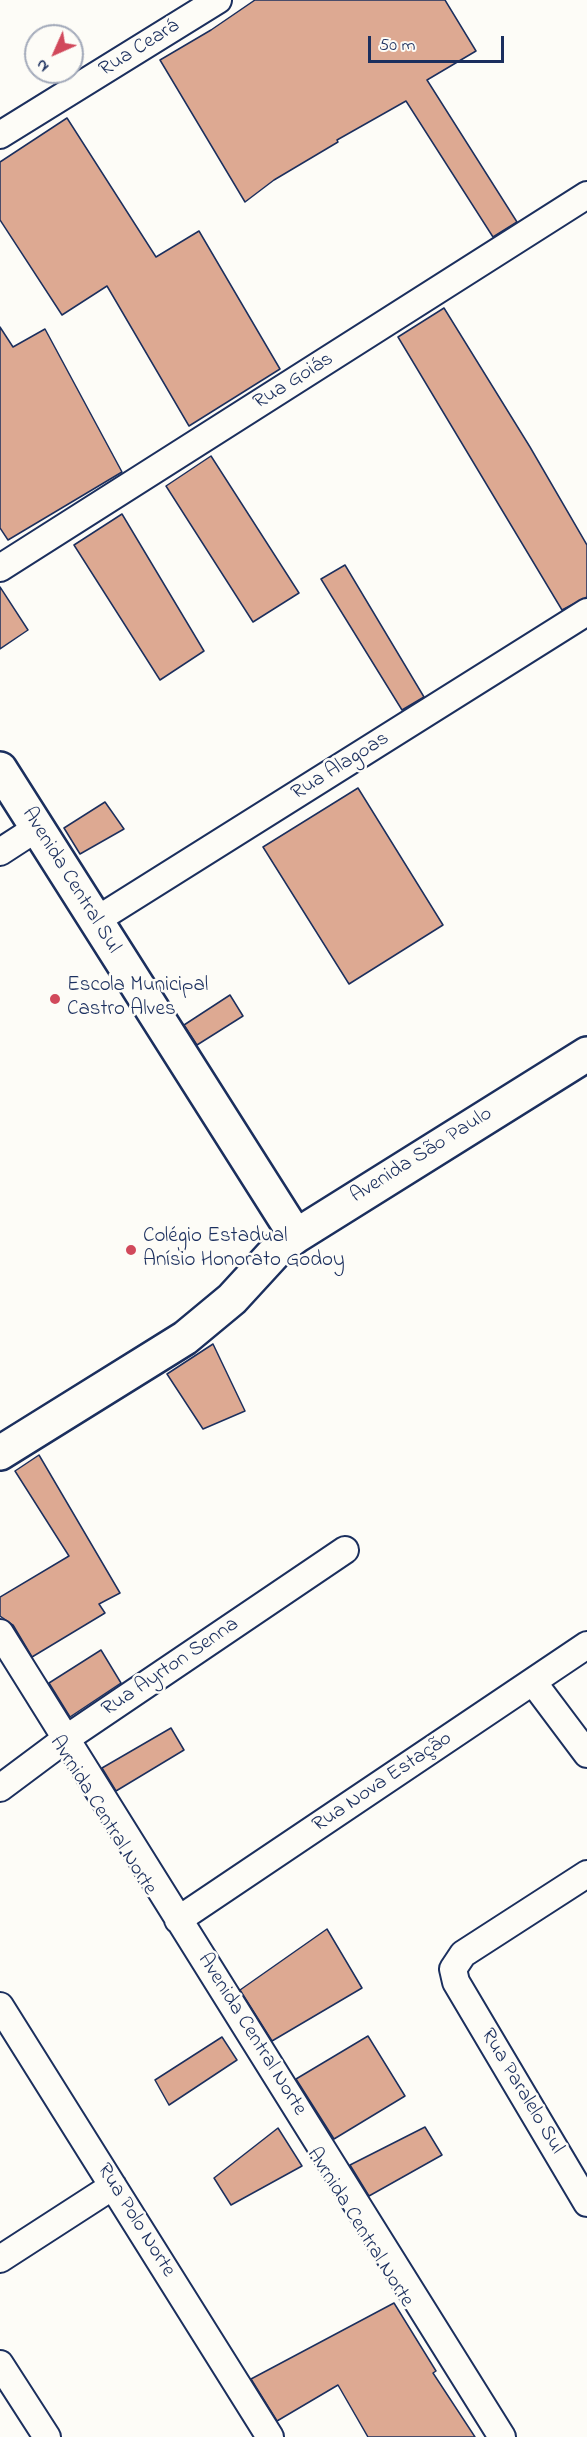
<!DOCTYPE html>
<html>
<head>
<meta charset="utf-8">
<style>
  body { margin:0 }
  #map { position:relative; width:587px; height:2437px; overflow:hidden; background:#fdfcf7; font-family:"Indie Flower",sans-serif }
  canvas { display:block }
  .north { position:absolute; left:24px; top:24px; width:60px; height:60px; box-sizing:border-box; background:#fdfcf7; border:2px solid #a3aaba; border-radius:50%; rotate:225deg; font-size:16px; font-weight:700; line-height:24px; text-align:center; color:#1b2f5e }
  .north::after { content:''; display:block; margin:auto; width:21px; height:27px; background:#d1495b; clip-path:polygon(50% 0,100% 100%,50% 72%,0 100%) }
  .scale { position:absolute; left:368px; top:36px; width:136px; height:27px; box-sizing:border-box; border:3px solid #1b2f5e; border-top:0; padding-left:8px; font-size:18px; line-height:21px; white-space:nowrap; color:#1b2f5e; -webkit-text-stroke:4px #fdfcf7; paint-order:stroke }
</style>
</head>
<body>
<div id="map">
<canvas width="587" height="2437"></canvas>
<div class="north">N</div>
<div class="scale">50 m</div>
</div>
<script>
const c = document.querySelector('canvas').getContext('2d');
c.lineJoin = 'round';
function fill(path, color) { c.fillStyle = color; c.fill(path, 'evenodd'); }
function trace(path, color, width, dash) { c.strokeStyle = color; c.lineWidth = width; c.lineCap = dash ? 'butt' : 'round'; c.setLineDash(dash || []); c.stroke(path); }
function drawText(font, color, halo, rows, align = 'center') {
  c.font = font + ' "Indie Flower",sans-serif'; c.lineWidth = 5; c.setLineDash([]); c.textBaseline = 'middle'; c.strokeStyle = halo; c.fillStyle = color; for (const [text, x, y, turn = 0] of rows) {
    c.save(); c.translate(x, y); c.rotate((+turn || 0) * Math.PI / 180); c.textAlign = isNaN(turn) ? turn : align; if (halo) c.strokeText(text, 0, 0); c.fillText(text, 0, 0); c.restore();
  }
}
const building = new Path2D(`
  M255 0H445L476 51 427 80 517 222 493 237 406 101 337 140 338 142 274 180 245 202 160 60 211 30Z
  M67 118 156 257 199 231 280 369 189 426 107 286 62 315 0 220V162Z
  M444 308 530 447 587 545V597L562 610 398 337Z
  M0 327 13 347 45 329 122 472 8 540 0 528Z
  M211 456 299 593 253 622 166 486Z
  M122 514 204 651 160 680 74 545Z
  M345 565 424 697 402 710 321 579Z
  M0 587 28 630 0 649Z
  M358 788 443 925 349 984 263 847Z
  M105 802 124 829 80 854 64 828Z
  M230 995 243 1016 197 1045 184 1025Z
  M213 1344 245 1411 203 1429 167 1374Z
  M39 1455 120 1593 99 1604 105 1613 32 1657 13 1625 0 1616V1597L69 1556 15 1471Z
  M101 1650 121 1683 70 1717 49 1683Z
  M171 1728 184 1750 116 1791 102 1768Z
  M327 1929 362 1988 272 2041 240 1990Z
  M368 2036 405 2096 334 2139 296 2079Z
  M222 2037 237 2060 169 2105 155 2080Z
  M425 2127 442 2155 369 2196 350 2165Z
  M278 2128 302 2166 231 2205 214 2178Z
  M394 2303 436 2371 433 2373 475 2437H368L338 2385 277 2421 251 2379Z`);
const minor = new Path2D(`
  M0 135 218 0
  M0 568 587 195
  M0 852 37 828
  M95 921 587 612
  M0 1633 502 2437
  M533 1682 587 1754
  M0 1788 67 1738 345 1550
  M587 1874 463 1954 453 1969 456 1982 587 2203
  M178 1920 587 1645
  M0 2006 270 2437
  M0 2259 113 2186
  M0 2364 47 2437`);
const major = new Path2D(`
  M0 769 296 1236
  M0 1453 185 1338 232 1299 277 1250 296 1236 587 1054`);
const markers = [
  [55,999,6,"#d1495b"],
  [131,1250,6,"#d1495b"]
];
const streetNames = [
  ["Rua Ceará",140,49,-32],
  ["Rua Goiás",294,382,-32],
  ["Rua Alagoas",341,767,-32],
  ["Avenida Central Sul",70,881,58],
  ["Avenida São Paulo",422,1156,-32],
  ["Rua Ayrton Senna",171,1668,-34],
  ["Rua Nova Estação",383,1783,-34],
  ["Avrnida Central Norte",102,1816,58],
  ["Avenida Central Norte",251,2035,58],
  ["Rua Paralelo Sul",521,2092,59],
  ["Rua Polo Norte",135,2221,58],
  ["Avrnida Central Norte",359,2228,58]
];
const poiNames = [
  ["Escola Municipal",67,987],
  ["Castro Alves",67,1011],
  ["Colégio Estadual",143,1238],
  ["Anísio Honorato Godoy",143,1262]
];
fill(building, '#dda992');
trace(building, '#1b2f5e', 1.5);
trace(minor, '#1b2f5e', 30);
trace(major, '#1b2f5e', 38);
trace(minor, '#fdfcf7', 26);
trace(major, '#fdfcf7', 33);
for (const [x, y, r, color] of markers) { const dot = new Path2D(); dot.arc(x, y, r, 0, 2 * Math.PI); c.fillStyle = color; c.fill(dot); trace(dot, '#fdfcf7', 2); }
drawText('21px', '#1b2f5e', '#fdfcf7', streetNames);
drawText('21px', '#1b2f5e', '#fdfcf7', poiNames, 'left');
</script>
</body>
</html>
